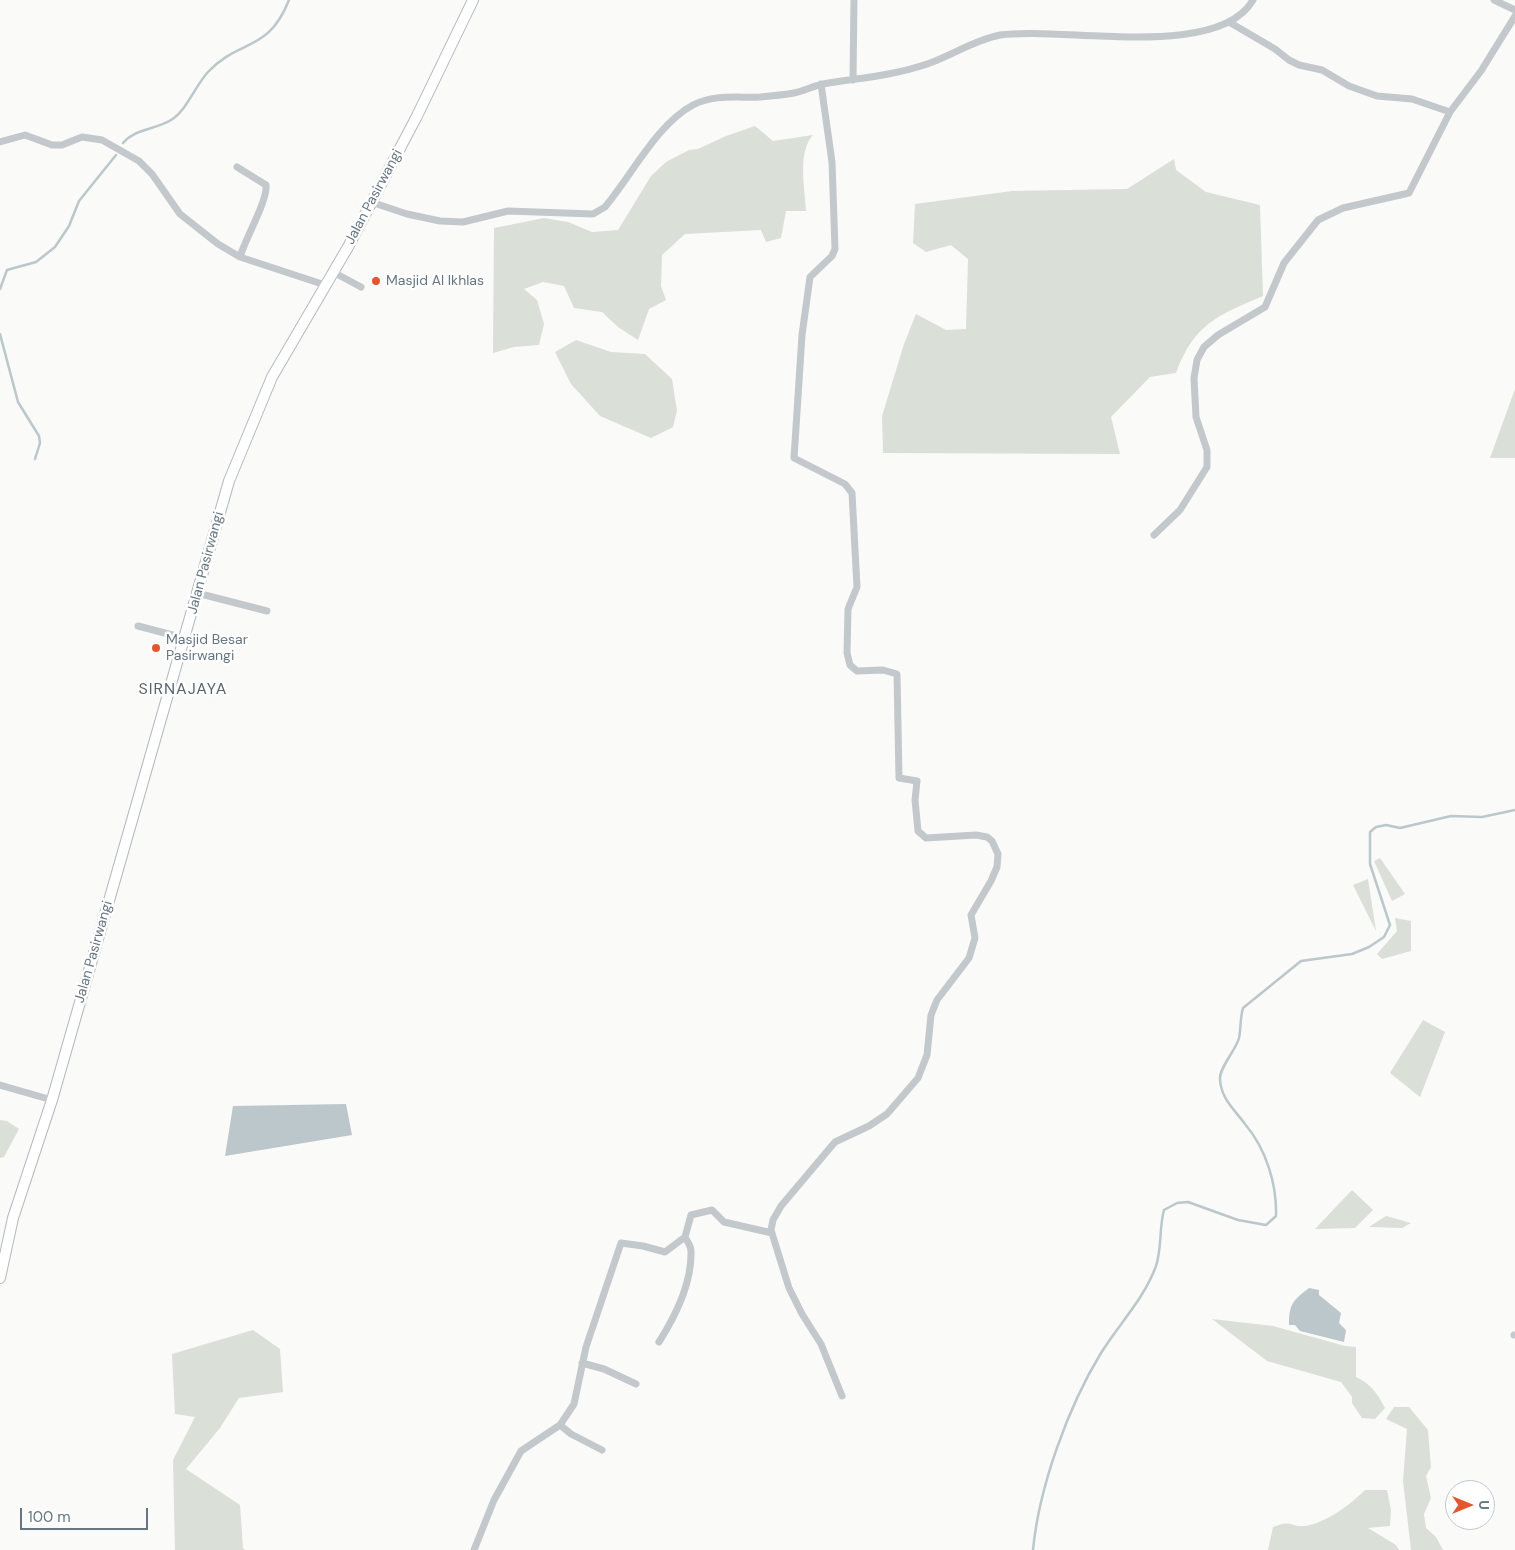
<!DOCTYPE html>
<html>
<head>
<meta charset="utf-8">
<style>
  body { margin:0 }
  #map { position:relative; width:1515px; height:1550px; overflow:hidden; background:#fafaf8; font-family:"DM Sans",sans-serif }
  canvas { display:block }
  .north { position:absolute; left:1445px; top:1480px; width:50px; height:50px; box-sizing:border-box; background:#fff; border:1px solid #c1c8cd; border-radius:50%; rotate:90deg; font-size:14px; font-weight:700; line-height:20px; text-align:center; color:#657683 }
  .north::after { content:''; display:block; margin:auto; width:18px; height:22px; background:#e4572e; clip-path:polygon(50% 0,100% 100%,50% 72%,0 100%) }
  .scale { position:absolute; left:20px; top:1508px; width:128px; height:22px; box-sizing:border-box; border:2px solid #657683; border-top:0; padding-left:6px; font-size:15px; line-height:18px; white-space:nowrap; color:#657683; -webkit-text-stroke:4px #fff; paint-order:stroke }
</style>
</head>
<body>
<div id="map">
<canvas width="1515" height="1550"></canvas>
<div class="north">U</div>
<div class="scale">100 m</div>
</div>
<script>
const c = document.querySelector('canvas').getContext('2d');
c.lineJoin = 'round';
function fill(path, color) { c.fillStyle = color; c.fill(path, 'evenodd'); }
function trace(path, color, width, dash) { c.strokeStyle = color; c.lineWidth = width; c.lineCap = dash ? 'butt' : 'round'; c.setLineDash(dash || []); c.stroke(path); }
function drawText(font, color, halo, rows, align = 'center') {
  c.font = font + ' "DM Sans",sans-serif'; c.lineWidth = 5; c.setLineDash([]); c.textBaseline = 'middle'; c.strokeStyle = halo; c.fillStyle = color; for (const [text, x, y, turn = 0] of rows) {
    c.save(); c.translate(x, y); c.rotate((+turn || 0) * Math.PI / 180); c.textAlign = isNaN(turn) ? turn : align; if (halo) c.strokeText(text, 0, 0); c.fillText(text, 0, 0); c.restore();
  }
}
const green = new Path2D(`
  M755 126 773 141 813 135C797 152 805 189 806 211H786L781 238 766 242 761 230 685 234 662 255 661 286 666 300 649 309 638 340 618 327 602 312 574 308 564 286 543 282 524 289 537 300 544 324 539 345 514 347 493 353 494 228 544 218 568 222 592 232 618 230 651 176 666 162 689 150 698 149 726 136Z
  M1174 159 1176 170 1206 192 1260 205 1263 296C1218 315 1194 324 1176 373L1150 377 1111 417 1120 454 883 453 882 416 904 344 916 314 946 330 966 329 968 259 951 245 926 252 913 243 915 204 1012 191 1127 189Z
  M576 340 611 352 645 354 672 379 677 411 673 427 651 438 600 416 571 384 555 352Z
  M1515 389V458H1490Z
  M1380 858 1405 894 1392 901 1374 861Z
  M1368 879 1376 931 1353 885Z
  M1395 918 1411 921V951L1382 959 1377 954 1397 931Z
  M1423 1020 1445 1032 1420 1097 1390 1073Z
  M0 1120 7 1121 19 1129 4 1157 0 1158Z
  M1352 1190 1373 1210 1355 1228 1315 1229Z
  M1386 1216 1411 1223 1402 1228 1369 1227Z
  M1212 1319 1273 1326 1345 1346 1356 1347V1377C1371 1384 1377 1393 1385 1408L1375 1419 1362 1418 1352 1403V1397L1341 1382 1267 1361Z
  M253 1330 280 1349 283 1392 239 1398 220 1428 186 1469 240 1505 243 1548 245 1550H175L173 1460 195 1417 175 1414 172 1354Z
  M1394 1407H1409L1428 1430 1431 1467 1426 1476 1431 1498 1424 1514 1426 1528 1436 1537 1443 1550H1411L1403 1481 1407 1429 1386 1419Z
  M1365 1490H1387L1391 1510 1390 1526 1368 1528 1396 1545 1399 1550H1268L1273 1527C1293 1519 1289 1527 1304 1526 1325 1524 1351 1504 1365 1490Z`);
const water = new Path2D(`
  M346 1104 352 1135 225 1156 233 1106Z
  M1309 1288 1319 1290V1295L1341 1313 1339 1323 1346 1330 1344 1342 1300 1331 1295 1325H1289C1289 1304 1293 1300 1309 1288Z`);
const stream = new Path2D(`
  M123 143C136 128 155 130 171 120 187 110 195 86 208 72 240 38 268 53 289 0
  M0 289 7 270 36 262 55 247 69 226 79 201 116 155
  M0 334 18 402 39 436 40 443 35 459
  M1033 1550C1039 1487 1068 1407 1101 1353 1119 1324 1144 1299 1156 1266 1162 1248 1159 1228 1164 1210L1177 1203 1188 1202 1238 1220 1266 1225 1276 1216C1277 1184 1266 1149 1245 1124 1234 1109 1221 1099 1220 1079 1219 1068 1236 1050 1239 1038 1241 1028 1240 1018 1243 1008L1301 961 1352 954 1369 947 1384 937 1390 925 1370 864V832L1376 827 1386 825 1400 828 1451 816 1482 817 1515 810`);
const street = new Path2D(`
  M1494 0 1515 10
  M1229 22 1275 49 1289 60 1299 65 1322 70 1349 86 1377 96 1412 99 1450 112
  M853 80 854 0
  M821 84 832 162 835 249 832 256 810 277 802 335 794 458 845 484 852 493 857 587 848 609 847 653 850 665 857 671 883 670 897 674 899 778 917 781 915 800 918 831 926 838 976 835 987 837 992 841 998 854 997 867 991 881 971 915 975 938 969 958 937 1000 931 1015 927 1055 918 1078 887 1114 869 1126 835 1142 781 1206 773 1220 771 1230 789 1288 802 1314 821 1344 842 1396
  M0 142 25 135 52 145H62L82 137 102 140 139 161 152 174 180 214 218 244 240 257 325 285
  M237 167 266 185C268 200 245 239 240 257
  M371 202 407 214 440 221 463 222 508 211 593 214 605 207C632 175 657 124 693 105 714 94 738 98 760 97 771 96 783 95 794 93 804 91 813 86 823 84 858 78 892 76 927 64 951 56 974 40 1000 35 1061 26 1218 61 1253 0
  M333 272 361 287
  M1154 535 1180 510 1207 467V450L1196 417 1194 378 1197 360 1204 347 1218 335 1265 307 1284 263 1318 220 1343 208 1409 193 1450 112 1481 71 1515 16
  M197 593 267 611
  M138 626 184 638
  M0 1085 52 1100
  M1514 1335H1515
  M659 1342C675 1317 692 1282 691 1251 691 1246 687 1241 685 1237
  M582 1363 604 1369 636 1384
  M560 1425 571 1434 602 1450
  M474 1550 494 1500 521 1451 560 1425 574 1404 586 1347 621 1243 643 1246 665 1252 685 1237 691 1215 712 1210 724 1222 772 1233`);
const secondary = new Path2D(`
  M0 1278 13 1218 52 1100 229 481 272 377 348 247 417 116 473 0`);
const markers = [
  [376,281,5,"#e4572e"],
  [156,648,5,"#e4572e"]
];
const streetNames = [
  ["Jalan Pasirwangi",374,197,-62],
  ["Jalan Pasirwangi",206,563,-75],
  ["Jalan Pasirwangi",94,952,-74]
];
const poiNames = [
  ["Masjid Al Ikhlas",386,281],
  ["Masjid Besar",166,640],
  ["Pasirwangi",166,656]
];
const quarterNames = [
  ["SIRNAJAYA",183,690]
];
fill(green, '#dadfd7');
fill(water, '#bbc7cb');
trace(stream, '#bbc7cb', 2.5);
trace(secondary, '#b3babf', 12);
trace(street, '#c3c8cc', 7);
trace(secondary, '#fff', 10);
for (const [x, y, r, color] of markers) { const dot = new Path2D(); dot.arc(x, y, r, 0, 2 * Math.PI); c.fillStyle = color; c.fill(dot); trace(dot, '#fff', 2); }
drawText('14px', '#657683', '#fff', streetNames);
drawText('14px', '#657683', '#fff', poiNames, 'left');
c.letterSpacing = '1px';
drawText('16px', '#57646e', '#fff', quarterNames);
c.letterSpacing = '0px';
</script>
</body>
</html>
